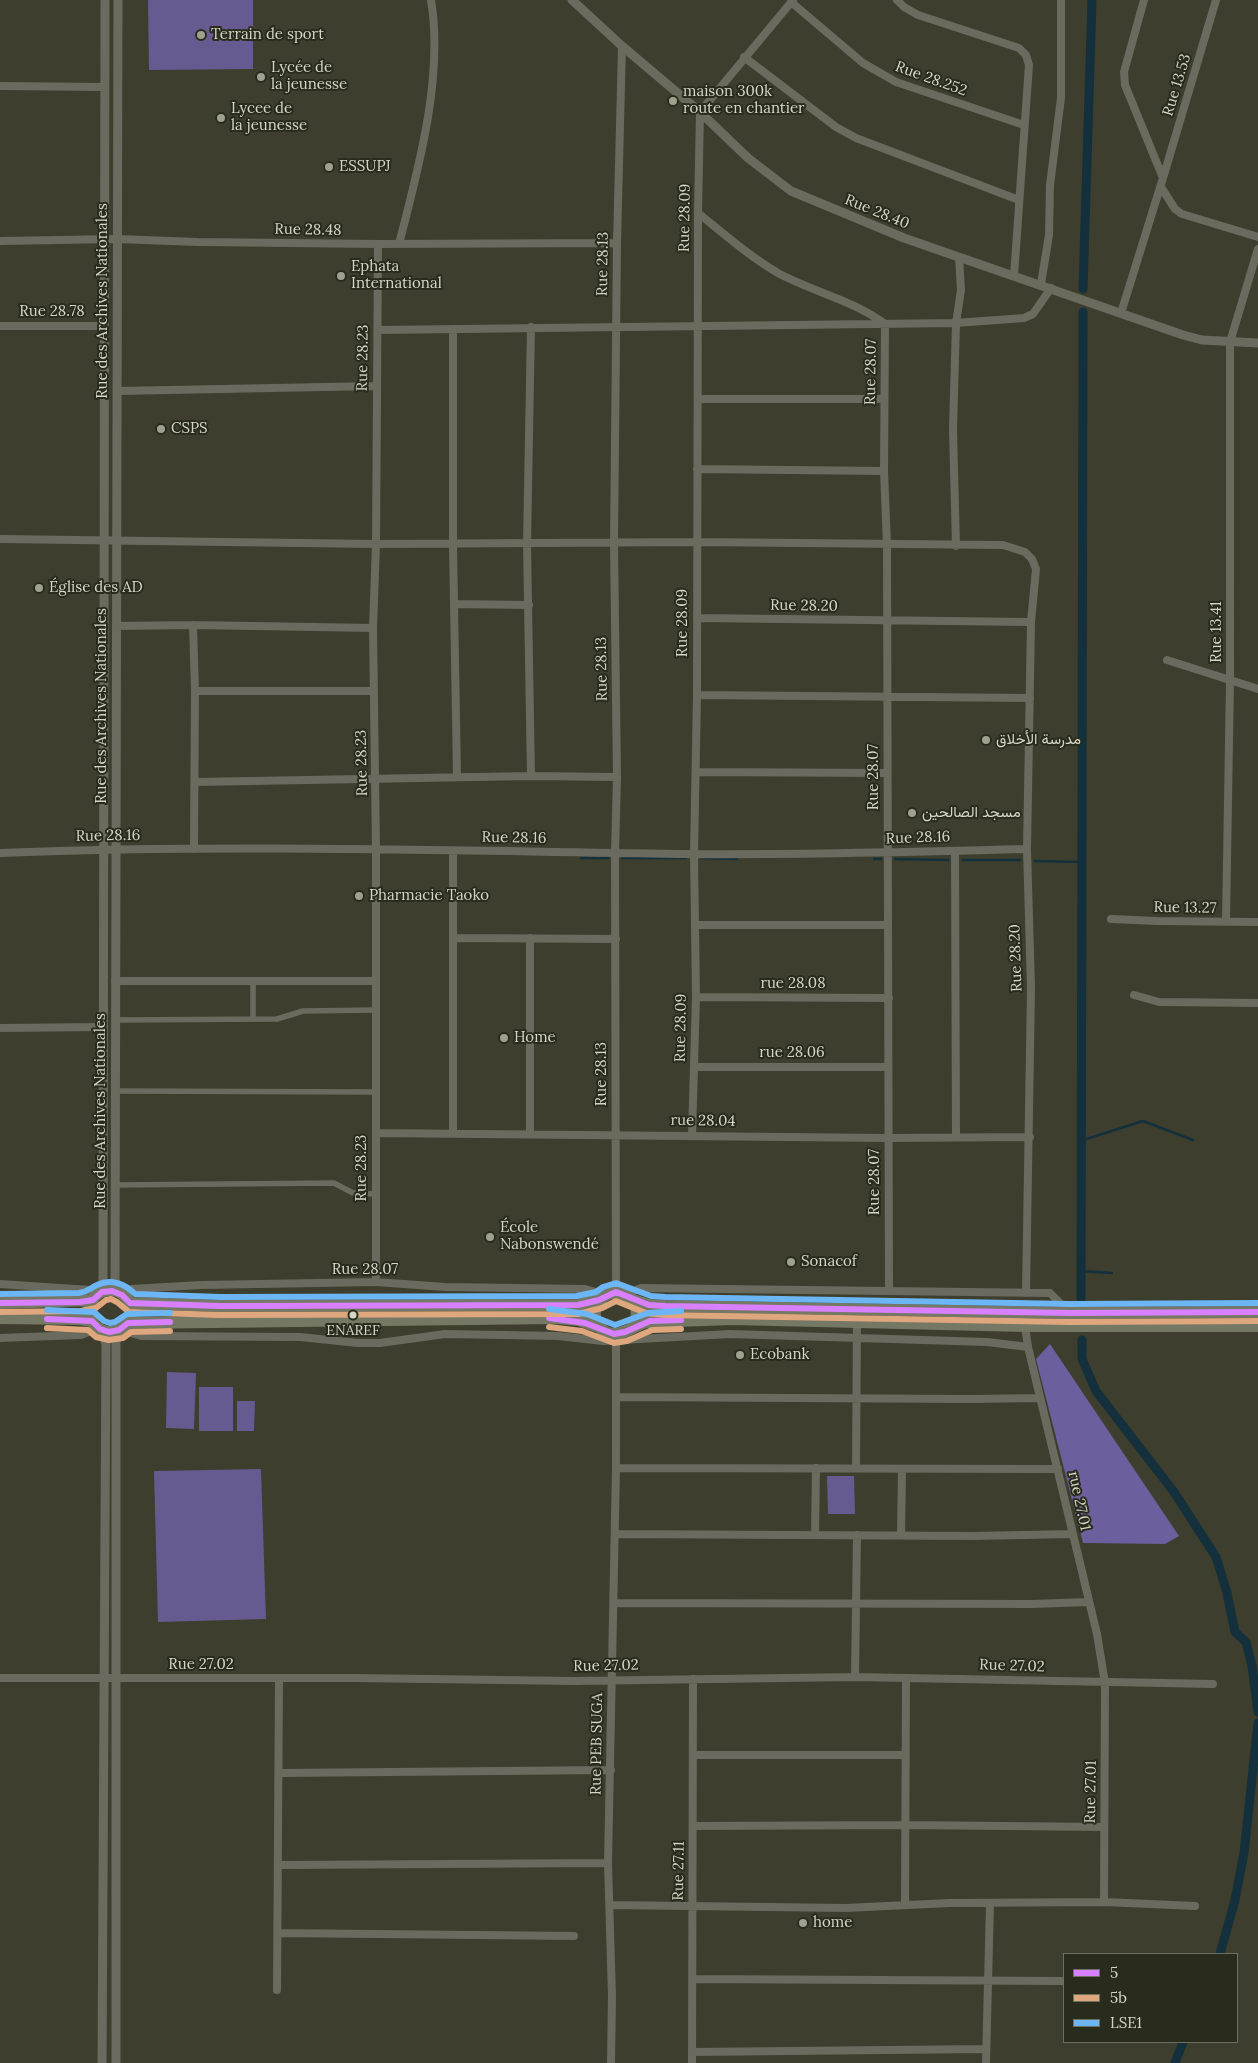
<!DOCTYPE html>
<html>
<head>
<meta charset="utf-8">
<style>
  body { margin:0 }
  #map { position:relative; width:1258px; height:2063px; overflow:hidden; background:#3d3e2d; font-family:Lora,serif }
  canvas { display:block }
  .legend { position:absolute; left:1063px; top:1953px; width:175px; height:90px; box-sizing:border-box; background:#292b1c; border:1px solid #6d705f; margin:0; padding:6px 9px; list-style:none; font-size:15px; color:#d4d7c4 }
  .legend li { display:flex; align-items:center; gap:10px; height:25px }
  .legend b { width:25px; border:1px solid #6d705f }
</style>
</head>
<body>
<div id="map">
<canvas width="1258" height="2063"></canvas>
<ul class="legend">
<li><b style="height:6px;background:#d880ff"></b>5</li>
<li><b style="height:6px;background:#dfa77e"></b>5b</li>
<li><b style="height:6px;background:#6db6f5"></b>LSE1</li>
</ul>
</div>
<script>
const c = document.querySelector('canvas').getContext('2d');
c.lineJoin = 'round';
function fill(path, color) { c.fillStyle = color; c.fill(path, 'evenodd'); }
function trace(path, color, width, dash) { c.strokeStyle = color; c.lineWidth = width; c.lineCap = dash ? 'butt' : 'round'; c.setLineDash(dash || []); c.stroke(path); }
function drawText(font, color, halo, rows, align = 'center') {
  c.font = font + ' Lora,Vazirmatn,serif'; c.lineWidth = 4; c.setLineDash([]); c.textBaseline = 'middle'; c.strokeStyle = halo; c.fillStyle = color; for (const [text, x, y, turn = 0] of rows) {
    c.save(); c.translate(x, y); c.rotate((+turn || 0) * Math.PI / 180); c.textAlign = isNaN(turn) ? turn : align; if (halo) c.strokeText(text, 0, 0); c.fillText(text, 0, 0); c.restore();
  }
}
const green = new Path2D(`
  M148 0H253V69L149 70Z
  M167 1372 196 1373 194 1429 166 1428Z
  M199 1387H233V1431H199Z
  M237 1401H255L254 1431H237Z
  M261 1469 266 1619 158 1622 154 1471Z
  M827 1476H854L855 1514H828Z`);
const forest = new Path2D(`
  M1050 1344 1179 1536 1165 1544 1083 1543 1036 1359Z`);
const stream = new Path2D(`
  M581 858H608
  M622 858H686
  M701 858 737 859
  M874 859H881
  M895 859 948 860
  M963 860H1020
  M1035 861 1081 862
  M1080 1141 1143 1121 1193 1140
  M1081 1271 1112 1273
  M155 1295 259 1300`);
const canal = new Path2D(`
  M1083 289 1092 0
  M1081 1299 1083 312
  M1082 1340V1359L1096 1391 1174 1492 1216 1557 1227 1593 1235 1632 1246 1642 1252 1666 1258 1712
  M1220 1954 1235 1900 1244 1853 1258 1723
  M1175 2063 1183 2042`);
const pedestrian = new Path2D(`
  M253 981V1019
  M115 1020 277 1019 303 1011 376 1010
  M115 1091 376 1092
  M115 1185 334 1183 353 1193 376 1194`);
const minor = new Path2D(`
  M897 0 904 7 918 15 1019 48 1026 55 1029 65 1014 276
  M791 2 863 63 896 82 1024 125
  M744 57 836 127 856 138 1019 200
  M0 86 105 87
  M1163 178 1216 0
  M1161 187 1175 209 1182 214 1258 237
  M698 213C724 234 749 256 778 273 813 292 853 300 885 324L884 471 887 545 889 1290
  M0 241 117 239 198 242 378 244 617 243
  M399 244C418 170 444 76 431 0
  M1041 284 1049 235 1050 185 1061 98V0
  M1121 313 1163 178 1125 85 1124 72 1144 0
  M0 326H105
  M453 329V545L457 776
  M378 330 956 323 1024 318 1033 314 1051 288
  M117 391 376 386
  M698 399H884
  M697 469 884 471
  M0 539 376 544 697 542 1003 545 1025 552 1032 559 1036 569 1031 622 1027 849 1031 988 1026 1293
  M956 546 953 430 956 323 961 290 959 257
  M454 604 529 605
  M697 618 1031 622
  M193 625 195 691 194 849
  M116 626 193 625 373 628
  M1167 660 1258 689
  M195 691H374
  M697 695 1030 698
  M696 772 887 773
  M531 776 527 544 531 327
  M195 782 531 776 617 777
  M955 851 956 1136
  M0 853C230 844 461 851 691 854 803 855 915 852 1027 849
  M1111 919 1156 921 1258 922
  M1226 922 1230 680V342L1258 249
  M695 925H887
  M453 938 616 939
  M530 938V1133
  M115 981H376
  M1134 995 1159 1002 1258 1003
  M696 997 889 998
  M0 1028 104 1027
  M695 1067H888
  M376 1133 888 1138 1030 1137
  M453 1133V851
  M692 1135 696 997 694 854 697 695 698 213 700 112 793 0
  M376 1282V850L373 628 376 544 378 244
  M0 1284 90 1290 98 1294
  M616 1292 615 853 617 777 614 543 617 243 622 46
  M124 1295 132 1289 201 1285 376 1282 445 1287 585 1289 607 1295
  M625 1295 641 1288 1050 1293 1070 1313
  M1025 1326 1028 1347 1097 1634 1105 1683 1104 1902
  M121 1330 141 1336 300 1337 358 1343H380L445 1334 558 1336 603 1341 730 1334 987 1342 1028 1347
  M0 1338 81 1335 98 1328
  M616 1397 971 1399 1040 1398
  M616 1468 1058 1469
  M856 1468 857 1321
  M615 1534 973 1536 1073 1534
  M815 1535 816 1468
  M901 1535 902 1469
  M614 1603 1032 1604 1089 1602
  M855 1677 857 1535
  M0 1678H355L575 1681 855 1677 1213 1684
  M694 1755H905
  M279 1773 611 1770
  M693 1826 905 1825 1104 1827
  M279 1865 608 1863
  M610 1905 845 1908 950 1903 1104 1902 1195 1906
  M905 1905 906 1679
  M278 1933 574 1936
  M693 1979 1064 1981
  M277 1990 279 1678
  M693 2052 985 2049
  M611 2063 612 1996 608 1863 616 1468V1338
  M692 2063 693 1679
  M986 2063 990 1903`);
const tertiary = new Path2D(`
  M118 0 115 1280 119 1292
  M572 0 622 46 700 112 748 158 791 191 904 238 1183 335 1202 340 1258 343
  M103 1292 105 0
  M102 1330 106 1344 102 2063
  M116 2063V1332`);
const trunk = new Path2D(`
  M89 1311a21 21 0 1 1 42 0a21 21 0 1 1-42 0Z
  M633 1300 649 1305 665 1306 1070 1313 1258 1312
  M0 1303 93 1300
  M130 1303 220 1306 578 1305 599 1300
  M0 1318 79 1319 92 1321
  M128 1323 556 1318 579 1320 599 1327
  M632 1327C650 1301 612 1279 598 1303 594 1309 594 1315 596 1321 607 1346 630 1328 646 1322L733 1319 1025 1326H1258`);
const bus1 = new Path2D(`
  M0 1303 80 1302 93 1300 102 1292 112 1291 122 1295 130 1303 220 1306 578 1305 599 1300 616 1292 649 1305 665 1306 1070 1313 1258 1312
  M549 1318 585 1323 614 1334 625 1332 650 1321 681 1320
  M47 1319 92 1321 100 1329 109 1332 119 1330 128 1323 170 1322`);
const bus2 = new Path2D(`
  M0 1312 81 1311 96 1308 106 1300 111 1299 117 1302 129 1312 220 1315 578 1314 602 1308 616 1301 646 1313 665 1315 1070 1322 1258 1321
  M549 1327 582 1331 614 1343 627 1341 652 1330 681 1329
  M47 1328 88 1330 96 1337 109 1340 123 1338 131 1332 170 1331`);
const bus3 = new Path2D(`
  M0 1294 79 1293C88 1292 90 1288 97 1285 111 1278 125 1284 135 1294L220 1297 577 1296 596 1292 603 1287 616 1283 651 1296 665 1297 1070 1304 1258 1303
  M549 1309 587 1314 615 1325 648 1313 681 1311
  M47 1310 94 1312 104 1321 110 1323 115 1322 127 1314 170 1313`);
const markers = [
  [201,35,5,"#9fa18f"],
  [261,77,5,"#9fa18f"],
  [673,101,5,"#9fa18f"],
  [221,118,5,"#9fa18f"],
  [329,167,5,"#9fa18f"],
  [341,276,5,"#9fa18f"],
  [161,429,5,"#9fa18f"],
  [39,588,5,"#9fa18f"],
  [986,740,5,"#9fa18f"],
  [912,813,5,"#9fa18f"],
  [359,896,5,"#9fa18f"],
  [504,1038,5,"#9fa18f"],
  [490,1237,5,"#9fa18f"],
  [791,1262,5,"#9fa18f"],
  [353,1315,4.5,"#d4d7c4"],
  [740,1355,5,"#9fa18f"],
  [803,1923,5,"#9fa18f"]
];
const busNames = [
  ["ENAREF",353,1331]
];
const poiNames = [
  ["Terrain de sport",211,35],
  ["Lycée de",271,68],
  ["la jeunesse",271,85],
  ["maison 300k",683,92],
  ["route en chantier",683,109],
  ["Lycee de",231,109],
  ["la jeunesse",231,126],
  ["ESSUPJ",339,167],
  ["Ephata",351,267],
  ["International",351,284],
  ["CSPS",171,429],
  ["Église des AD",49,588],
  ["مدرسة الأخلاق",996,740],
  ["مسجد الصالحين",922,813],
  ["Pharmacie Taoko",369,896],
  ["Home",514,1038],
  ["École",500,1228],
  ["Nabonswendé",500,1245],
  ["Sonacof",801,1262],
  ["Ecobank",750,1355],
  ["home",813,1923]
];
const streetNames = [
  ["Rue 28.252",931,79,20],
  ["Rue 13.53",1177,85,-73],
  ["Rue 28.40",877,212,22],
  ["Rue 28.09",685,218,-89],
  ["Rue 28.48",308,230,1],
  ["Rue 28.13",603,264,-89],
  ["Rue des Archives Nationales",103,301,-90],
  ["Rue 28.78",52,312],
  ["Rue 28.23",363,358,-89],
  ["Rue 28.07",871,372,-89],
  ["Rue 28.20",804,606,1],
  ["Rue 28.09",683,623,-90],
  ["Rue 13.41",1217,632,-90],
  ["Rue 28.13",602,669,-91],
  ["Rue des Archives Nationales",102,706,-90],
  ["Rue 28.23",362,763,-91],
  ["Rue 28.07",874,777,-90],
  ["Rue 28.16",108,836,-1],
  ["Rue 28.16",514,838,1],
  ["Rue 28.16",918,838,-2],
  ["Rue 13.27",1185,908,1],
  ["Rue 28.20",1016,958,-92],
  ["rue 28.08",793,984],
  ["Rue 28.09",681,1028,-89],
  ["rue 28.06",792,1053],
  ["Rue 28.13",602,1074,-90],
  ["Rue des Archives Nationales",101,1111,-90],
  ["rue 28.04",703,1121,1],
  ["Rue 28.23",362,1168,-90],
  ["Rue 28.07",875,1182,-90],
  ["Rue 28.07",365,1270],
  ["rue 27.01",1079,1501,78],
  ["Rue 27.02",201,1665],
  ["Rue 27.02",606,1666,-1],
  ["Rue 27.02",1012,1666,2],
  ["Rue PEB SUGA",597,1744,-89],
  ["Rue 27.01",1091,1792,-89],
  ["Rue 27.11",679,1871,-89]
];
fill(green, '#675a91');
fill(forest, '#6d5e9d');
trace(stream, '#13303c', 2.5);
trace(canal, '#13303c', 9);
trace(pedestrian, '#6a6b5e', 5.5);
trace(minor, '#6a6b5e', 8);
trace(tertiary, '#6a6b5e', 9);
trace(trunk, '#767866', 12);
trace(bus1, '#d880ff', 6);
trace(bus2, '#dfa77e', 6);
trace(bus3, '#6db6f5', 6);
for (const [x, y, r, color] of markers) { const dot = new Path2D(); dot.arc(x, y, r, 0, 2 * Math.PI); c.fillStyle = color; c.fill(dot); trace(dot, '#292b1c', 2); }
drawText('14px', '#d4d7c4', '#292b1c', busNames);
drawText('15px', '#d4d7c4', '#292b1c', poiNames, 'left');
drawText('15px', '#d4d7c4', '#292b1c', streetNames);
</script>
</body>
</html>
